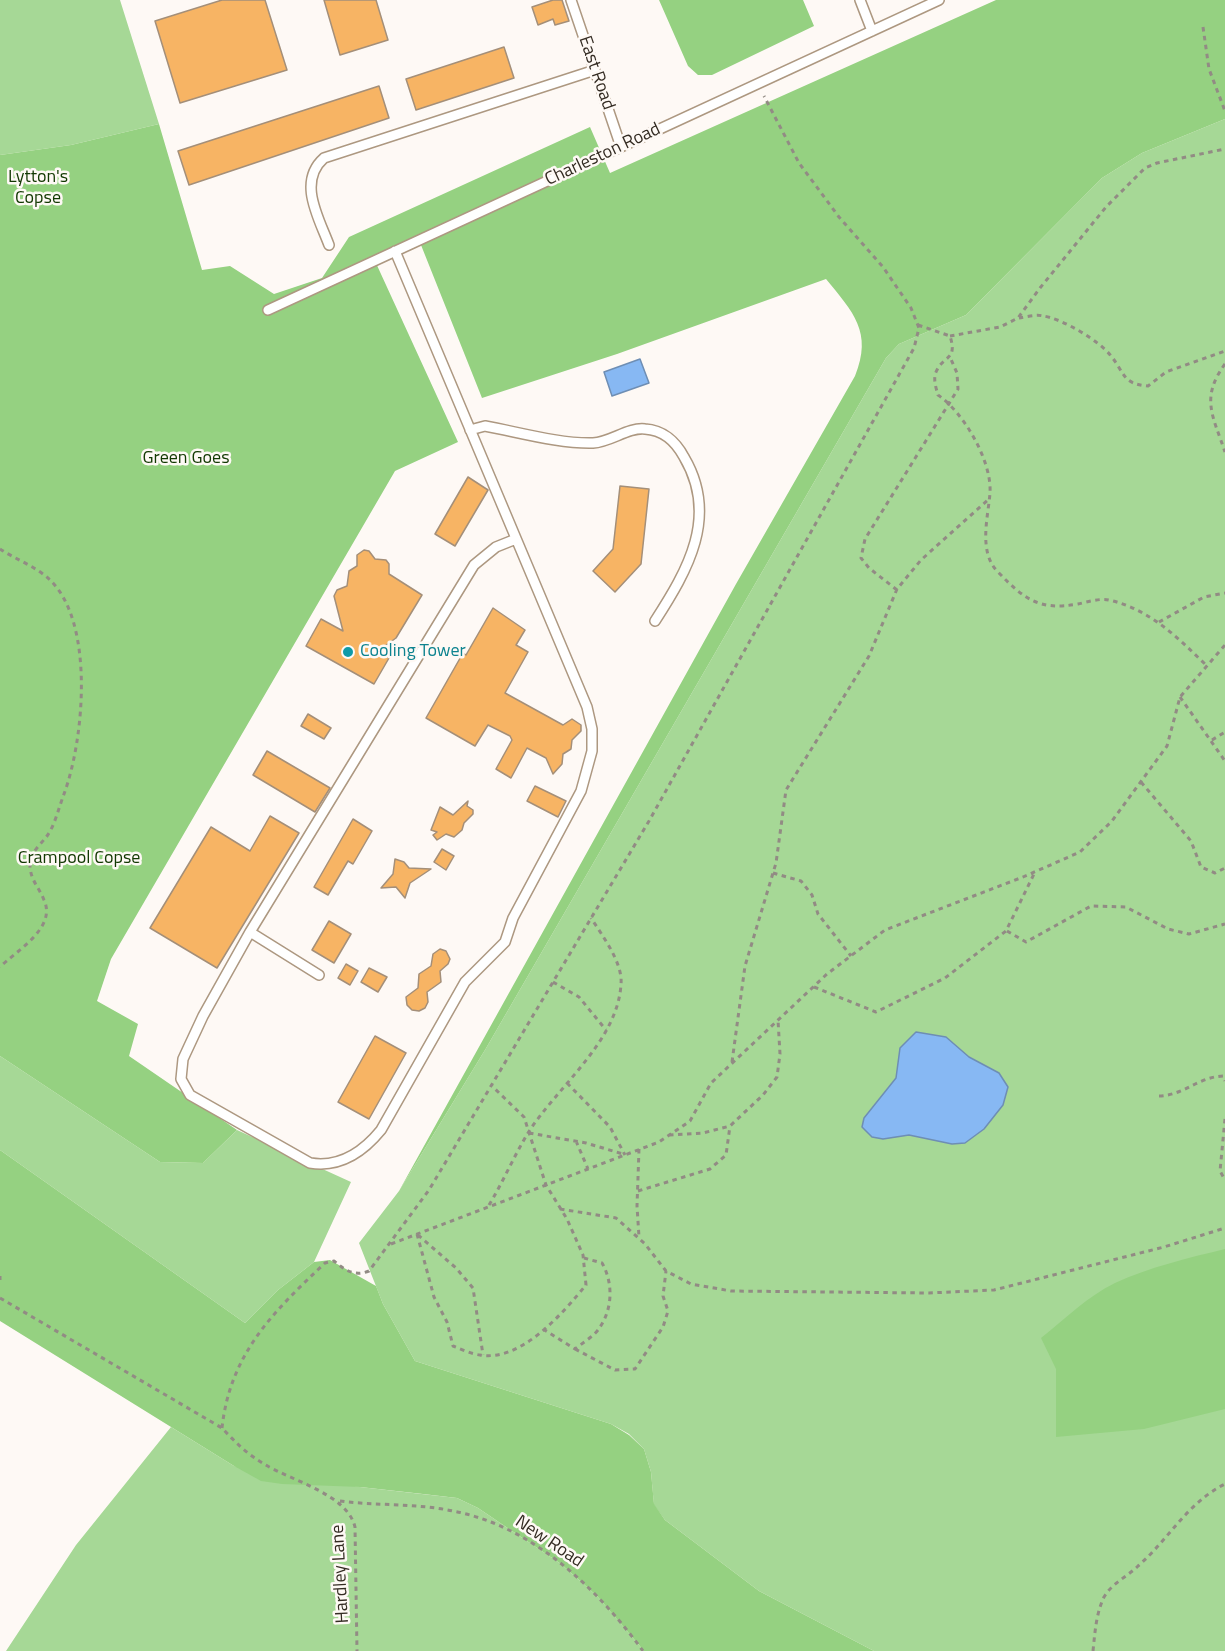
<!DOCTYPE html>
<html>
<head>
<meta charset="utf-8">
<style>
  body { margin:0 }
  canvas { display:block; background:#fef9f5 }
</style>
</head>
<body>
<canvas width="1225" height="1651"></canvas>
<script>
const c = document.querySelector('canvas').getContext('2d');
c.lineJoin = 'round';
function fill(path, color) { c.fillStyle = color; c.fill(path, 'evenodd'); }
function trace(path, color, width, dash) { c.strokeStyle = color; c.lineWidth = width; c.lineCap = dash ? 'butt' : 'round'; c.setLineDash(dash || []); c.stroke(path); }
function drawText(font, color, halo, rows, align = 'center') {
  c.font = font + ' "Titillium Web",sans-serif'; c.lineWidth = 5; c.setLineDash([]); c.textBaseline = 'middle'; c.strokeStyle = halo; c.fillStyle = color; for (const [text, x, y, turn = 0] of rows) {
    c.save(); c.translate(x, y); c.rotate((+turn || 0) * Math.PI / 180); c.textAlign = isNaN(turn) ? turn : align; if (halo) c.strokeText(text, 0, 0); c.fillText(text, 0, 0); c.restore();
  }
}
const green = new Path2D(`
  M0 0H120L159 124 71 145 0 155Z
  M1225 119V1651H874L759 1591 665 1520 654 1505 651 1472 644 1449 629 1434 611 1424 415 1361 383 1304 359 1243 399 1191 485 1050 886 358 899 344 966 315 1102 178 1142 153Z
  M0 1056 160 1162 203 1163 237 1130 351 1182 314 1262 278 1290 245 1323 0 1150Z
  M171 1427 234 1466 360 1487 457 1498 478 1508 561 1564 597 1596 644 1651H6L76 1545Z`);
const forest = new Path2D(`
  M659 0H803L814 26 712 75H698L688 66Z
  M996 0H1225V119L1142 153 1102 178 966 315 899 344 886 358 485 1050 399 1191 736 584 855 376C873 332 853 312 826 279L617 354 482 398 419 240 375 261 458 442 395 471 111 959 97 1001 138 1024 129 1056 237 1130 203 1163 160 1162 0 1056V155L71 145 159 124 202 270 230 266 274 294 322 278 349 237 590 127 610 173Z
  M0 1150 245 1323 278 1290 314 1262 330 1260 376 1286 383 1304 415 1361 611 1424 629 1435 644 1449 651 1472 654 1504 665 1520 759 1591 874 1651H644L597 1596 561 1564 478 1508 457 1498 423 1494 360 1487 282 1484 261 1481 234 1466 0 1321Z
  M1225 1249V1409L1144 1429 1056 1437V1369L1041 1338C1065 1319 1088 1296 1115 1283 1150 1267 1188 1258 1225 1249Z`);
const water = new Path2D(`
  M640 359 649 383 612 396 604 372Z
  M916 1032 946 1037 969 1057 999 1073 1008 1087 1003 1105 984 1129 965 1143 952 1144 909 1135 883 1139 872 1137 862 1127 864 1118 896 1078 900 1048Z`);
const building = new Path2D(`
  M222 0H265L287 70 180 103 155 21Z
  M324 0H376L388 40 340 55Z
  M553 0H562L569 21 555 25 553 19 538 25 532 7Z
  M504 47 514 78 416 110 406 79Z
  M379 86 389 118 189 185 178 151Z
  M468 477 488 490 455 546 435 534Z
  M620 486 649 489 641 564 615 592 593 571 613 549Z
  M364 550 369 551 375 559 386 560 389 564V574L422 595 396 638 378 651 389 658 374 684 306 646 321 619 343 631 334 596 337 590 347 586 349 571 357 566V555Z
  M493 608 525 630 516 645 528 652 505 693 563 725 572 719 581 725V731L572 740 571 749 563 754 562 764 553 774 546 758 527 748 511 778 496 769 512 740 510 736 488 725 475 746 426 718 463 653 466 655Z
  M308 714 331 728 324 739 301 726Z
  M267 751 330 788 315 812 253 775Z
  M535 786 566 801 558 817 527 801Z
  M468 801 467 806 473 810V814L464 823 462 830 454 837 446 834 437 840 433 835 437 832 431 830 440 807 453 815Z
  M270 816 299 833 217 968 150 928 211 827 250 851Z
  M353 819 372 831 353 864 348 861 328 895 314 887Z
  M442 849 454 856 446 870 434 862Z
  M395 859 404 862 409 868 431 869 410 883 405 898 396 887 381 888 393 874Z
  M329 921 351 934 334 963 312 950Z
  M440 949 446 951 450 959 448 964 440 971 441 982 427 992 428 1002 425 1008 419 1011 412 1010 407 1005 406 997 418 988 419 974 431 966 433 954Z
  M346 964 358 971 350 985 338 978Z
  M369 968 387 977 378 992 361 982Z
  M375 1036 406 1053 369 1119 338 1102Z`);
const path = new Path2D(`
  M1203 27 1209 69 1225 111
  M1019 318C1026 317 1036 314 1043 316 1061 318 1100 341 1111 356 1125 373 1122 384 1148 386L1166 372 1225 351
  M918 325 950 336C958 361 943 355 936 372 933 379 936 388 938 395 964 413 992 461 990 493 988 518 978 552 998 572 1024 599 1039 611 1078 604 1087 602 1100 598 1109 600 1151 610 1177 637 1206 665
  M950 336 1000 327 1018 318 1040 288 1106 207 1145 168 1157 163 1225 149
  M1225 364C1200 398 1213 416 1225 452
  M0 549C15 559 37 567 50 580 95 623 84 740 64 794 59 807 55 825 47 836 41 844 32 851 30 862 29 879 39 887 44 900 57 928 16 951 0 967
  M897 590 869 568 861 558 865 539 958 389 957 373 950 357
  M1159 622 1204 597 1225 593
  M1180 697 1225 761
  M1212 740 1225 732
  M1141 782 1191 841 1201 867 1215 873 1225 868
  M773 873 801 881 812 895 818 914 851 956
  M1007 931 1026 942 1091 906 1126 907 1168 929 1189 934 1225 924
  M553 982 579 997 606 1030
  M814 987 876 1012 945 978 1006 931 1034 874
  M732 1062 745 966 776 863 786 790 869 656 897 589 921 560 989 499
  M567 1083 610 1127 625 1155
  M1159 1096C1185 1095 1198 1077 1223 1076L1225 1081
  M1225 1119 1220 1171 1225 1180
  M529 1133 586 1143 623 1154
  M669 1135 703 1133 730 1126 763 1095 777 1077 780 1054 778 1020
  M576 1141 588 1169
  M639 1149 637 1206 639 1237
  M638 1191 710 1169 726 1155 730 1126
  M489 1205C503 1182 514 1156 528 1133 557 1087 618 1041 621 984 623 963 602 935 591 918
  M560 1209 616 1218 645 1244 666 1271 691 1284 731 1291 929 1293 994 1290 1164 1247 1225 1228
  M417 1234 434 1297 447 1322 453 1346C461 1349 471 1354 480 1355 521 1362 562 1314 586 1285L583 1255 567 1219 546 1185 524 1117 491 1085
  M418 1235 456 1268 473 1288 483 1355
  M391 1244 659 1142 690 1121 711 1083 827 974 885 930 1023 877 1080 852 1112 821 1167 746 1180 697 1225 645
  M0 1276V1280
  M0 1298 222 1428C235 1442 247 1454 264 1464 292 1481 347 1494 355 1527L357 1651
  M543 1329 575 1349C582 1343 595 1336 600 1327 613 1308 613 1282 602 1263L584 1258
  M575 1349 615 1370 635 1369 663 1327 668 1311 663 1296 666 1271
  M222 1428C230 1354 273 1312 325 1263L334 1261C345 1270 354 1277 369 1271L429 1190 649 821 914 348 919 328 911 308 883 267 839 217 799 163 764 96
  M340 1501C377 1506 416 1503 453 1511 532 1526 597 1588 643 1651
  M1093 1651C1095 1632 1096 1614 1104 1597 1112 1583 1127 1577 1138 1566 1169 1539 1187 1503 1225 1484`);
const lane = new Path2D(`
  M571 0 621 147
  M860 0 872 31
  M329 245C319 218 297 182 324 158L595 70
  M395 251 587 707 592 729V751L581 791 513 918 505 942 465 982 381 1130C363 1152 340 1168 310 1163L190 1095 181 1079 183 1059 203 1016 250 932 474 565 496 547 516 539
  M268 310 939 0
  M470 430 485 426C518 432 560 444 593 443 611 442 628 427 645 429 663 430 676 442 684 457 719 516 688 570 655 621
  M250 932 319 975`);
const markers = [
  [348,652,6,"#0f9aa8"]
];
const streetNames = [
  ["East Road",596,73,71],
  ["Charleston Road",603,155,-25],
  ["New Road",549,1542,34],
  ["Hardley Lane",341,1574,-93]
];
const parkNames = [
  ["Lytton's",38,178],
  ["Copse",38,199],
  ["Green Goes",186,459],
  ["Crampool Copse",79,859]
];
const cultureNames = [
  ["Cooling Tower",360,652]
];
fill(green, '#a6d896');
fill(forest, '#95d181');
fill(water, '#87b8f3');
trace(water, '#6e8eb4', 1.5);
fill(building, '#f7b464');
trace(building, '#a48f79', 1.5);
trace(lane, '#ad9881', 12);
trace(path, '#928b84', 3, [4.5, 4.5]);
trace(lane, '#fff', 9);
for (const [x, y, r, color] of markers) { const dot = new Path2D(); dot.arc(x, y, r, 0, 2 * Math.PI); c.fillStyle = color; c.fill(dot); trace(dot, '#fef9f5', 2); }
drawText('18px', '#332b22', '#fef9f5', streetNames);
drawText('18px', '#113801', '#fef9f5', parkNames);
drawText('18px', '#0d838f', '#fef9f5', cultureNames, 'left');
</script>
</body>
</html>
